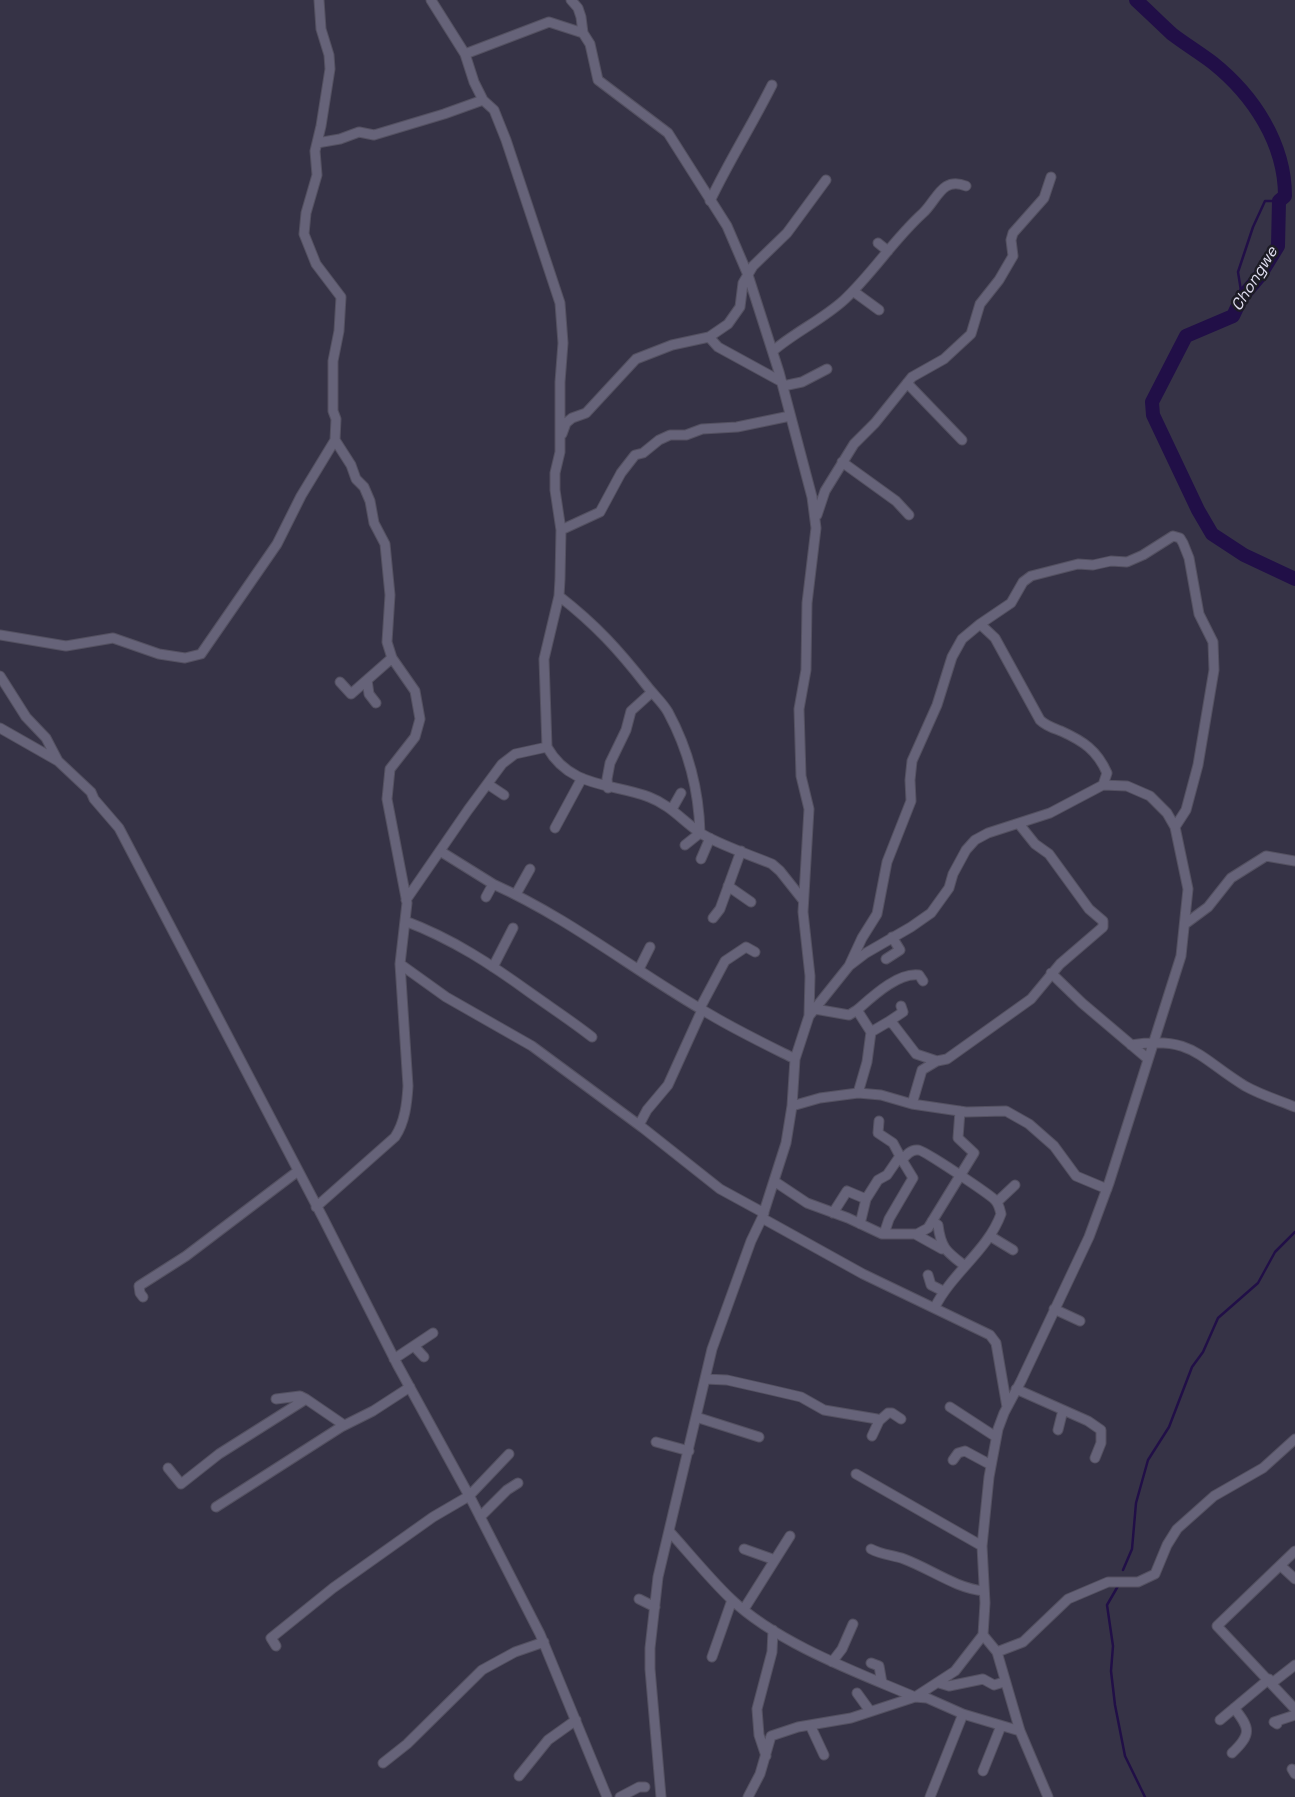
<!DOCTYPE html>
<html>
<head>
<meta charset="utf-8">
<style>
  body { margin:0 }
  canvas { display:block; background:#363346 }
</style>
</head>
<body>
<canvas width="1295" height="1797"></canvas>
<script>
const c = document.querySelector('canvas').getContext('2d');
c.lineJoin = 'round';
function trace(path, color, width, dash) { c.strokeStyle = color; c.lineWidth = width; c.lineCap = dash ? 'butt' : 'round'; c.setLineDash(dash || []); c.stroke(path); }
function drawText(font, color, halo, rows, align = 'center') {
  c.font = font + ' "Space Grotesk",sans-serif'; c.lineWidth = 5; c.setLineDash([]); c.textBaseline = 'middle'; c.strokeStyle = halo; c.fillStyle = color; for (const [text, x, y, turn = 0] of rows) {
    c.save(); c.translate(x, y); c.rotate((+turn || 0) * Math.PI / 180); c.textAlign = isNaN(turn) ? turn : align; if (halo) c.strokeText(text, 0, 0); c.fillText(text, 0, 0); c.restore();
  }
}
const stream = new Path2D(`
  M1242 297 1238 272 1253 227 1265 201H1279
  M1123 1570 1132 1549 1136 1503 1148 1460 1169 1427 1192 1367 1203 1352 1218 1318 1258 1283 1275 1252 1295 1232
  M1118 1586 1107 1605 1113 1646 1111 1671 1115 1705 1125 1756 1145 1797`);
const river = new Path2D(`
  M1136 0C1148 11 1160 23 1172 34 1185 44 1200 53 1213 63 1253 95 1285 143 1285 196L1279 201 1278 246 1259 277 1242 297 1233 316 1186 336 1152 402 1153 415 1198 510 1212 534 1244 555 1295 579`);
const minor = new Path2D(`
  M431 0 465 54 474 82 483 100 494 110 506 140 560 303 563 343 560 382V452L555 473V490L561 530 560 579 559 596 544 659 547 747C570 788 611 783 649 797 670 805 682 820 699 832 714 843 753 856 772 864L780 871 803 900
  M571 0 578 8 581 17 583 33 590 44 598 80 668 133 727 226 748 275 779 372 812 497 816 528 807 603 806 670 799 709 801 776 809 809 803 912 810 976 809 1016
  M465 54 549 22 583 33
  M317 143 340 139 359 132 374 135 444 114 483 100
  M710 201C729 161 752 125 772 85
  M878 243 888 251
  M853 291 879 310
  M709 337 718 347 782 382
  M773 351C795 332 822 320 844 300 873 273 894 239 923 213 937 200 942 176 966 186
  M907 383 962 440
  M783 386 802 382 827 369
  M562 434 566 423 572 418 586 413 636 359 672 345 709 337 728 324 740 307 743 283 753 266 787 233 826 180
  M842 462 896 501 909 515
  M817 515 825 491 854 444 875 423 912 377 944 359 971 334 980 304 999 280 1013 256 1011 240 1013 233 1044 198 1051 177
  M561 530 600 512 621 473 635 455 643 453 659 440 670 435H686L702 429 737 427 790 416
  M559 596C596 625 618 649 647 686 653 694 663 703 668 712 688 749 699 792 700 833L685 845
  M980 624 995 638 1040 720C1046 726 1053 728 1061 731 1083 741 1097 750 1107 773L1103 785
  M0 635 66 646 113 638 159 654 185 658 201 654 277 544 301 496 335 440
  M0 676 26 717 46 738 58 761
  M367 680 369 694 376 703
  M340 682 351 694 392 658
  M0 728 58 761 91 792 94 799 119 828 323 1218 397 1364 472 1501 540 1634 607 1797
  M489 785 504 795
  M608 788 607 779 610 763 626 730 631 711 652 692
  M672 809 681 793
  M555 828 582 778
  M440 851 493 884
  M701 859 710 838
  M728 886 751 902
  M516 894 530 869
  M486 897 493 884C571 919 637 973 711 1015 738 1031 767 1045 795 1059
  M406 900 468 810 502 764 515 754 547 747
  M713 918 720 909 741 851
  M405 921C453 939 492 965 532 994 553 1009 573 1022 592 1037
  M1185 924 1208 907 1231 878 1266 856 1295 861
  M886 959 900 950 892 937
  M400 964 446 997 532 1046 643 1128 720 1189 764 1213
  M849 966 866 953 911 927 931 913 949 888 953 874 966 850 975 840 988 833 1050 813 1103 785 1127 786 1150 796 1167 813 1175 827 1188 889 1181 956 1109 1183 1089 1237 1021 1381 1004 1413 998 1429 989 1477 982 1546 985 1603 983 1635 997 1652 1020 1731 1048 1797
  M493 967 513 928
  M639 969 650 947
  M1051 973 1082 1003 1148 1059
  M700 1008 725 961 746 947 755 952
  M815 1009 849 1015 857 1010 871 1032 867 1062 858 1093
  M857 1010C872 997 898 972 919 975L923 981
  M888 1022 903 1012 901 1006
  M871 1032 888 1022 893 1024 916 1054 937 1061
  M1131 1045C1192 1035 1199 1058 1245 1086 1261 1095 1278 1100 1295 1107
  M912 1104 922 1070 937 1061 947 1059 1031 999 1060 964 1103 927V921L1089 909 1049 854 1035 844 1019 824
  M792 1106 820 1098 858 1093 881 1095 912 1104 966 1112 1006 1111 1029 1124 1054 1146 1076 1176 1107 1189
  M879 1121 878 1133 893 1143 902 1160C906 1155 911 1149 918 1150 924 1150 989 1194 995 1200 999 1204 1000 1210 1001 1214 988 1250 952 1273 935 1307
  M639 1125 647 1110 668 1085 702 1010
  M774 1181 807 1203 848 1218 882 1234H917L928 1228 974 1153 958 1138 960 1111
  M866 1199 878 1180 887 1175 900 1156
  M997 1202 1015 1185
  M316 1207 395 1137C405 1122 407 1103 408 1086L400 964 407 903 387 799 390 769 415 737 420 719 415 691 392 658 387 642 390 595 385 544 374 523 370 501 364 487 356 479 351 465 335 440 336 419 333 411V361L339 331 341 297 316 264 304 234 306 213 317 175 315 151 321 126 330 69 329 55 321 29 319 0
  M833 1213 847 1191 866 1199 860 1224
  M762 1218 863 1274 990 1335 996 1343 1007 1407
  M932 1221 938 1225C941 1249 947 1252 965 1266
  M884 1234 889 1219 913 1178 902 1160
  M915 1234 942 1249
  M990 1236 1013 1250
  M928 1275 931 1285 943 1291
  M143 1297 140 1293 139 1286 186 1256 298 1171
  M1054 1309 1080 1321
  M414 1346 424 1357
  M394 1359 433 1333
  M705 1379 727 1380 771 1390 801 1397 824 1410 877 1419 879 1421 872 1436
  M1016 1389 1088 1421 1101 1430V1443L1095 1458
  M276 1399 300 1396 306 1399
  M950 1407 996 1437
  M696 1417 759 1437
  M879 1421 888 1413H892L901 1419
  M1058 1430 1063 1410
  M656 1442 689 1451
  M953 1460 958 1453 965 1451 991 1465
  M168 1468 181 1484 219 1454 306 1399 344 1425
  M856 1474 982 1546
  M216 1507 341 1427 373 1411 410 1387
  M480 1517 507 1490 518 1483
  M669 1531C689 1553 709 1578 731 1599 777 1643 856 1672 915 1697L927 1698 963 1714 1020 1731
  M744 1549 775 1560
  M871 1549C882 1555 893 1555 904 1559 931 1569 955 1588 984 1591
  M1295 1551 1217 1626 1295 1709
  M1281 1566 1295 1579
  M639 1599 655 1607
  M744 1609 790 1536
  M276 1646 271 1638 333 1588 433 1517 469 1496 509 1454
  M997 1652 1023 1642 1068 1599 1108 1582H1138L1155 1574 1167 1545 1177 1529 1214 1496 1263 1468 1295 1439
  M712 1657 732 1600
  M832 1662 842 1649 853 1624
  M871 1663 879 1666 882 1683
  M939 1683 949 1686 983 1679 994 1685 1004 1682
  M1272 1683 1295 1665
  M857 1693 870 1711
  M1220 1720 1269 1679
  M1277 1724 1274 1722 1295 1715
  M810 1725 824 1755
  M1232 1753C1252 1734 1250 1728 1234 1708
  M766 1756 759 1735 757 1709 772 1652 773 1630
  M383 1763 407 1744 482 1670 515 1652 544 1642
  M1292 1769 1295 1774
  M983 1771 1001 1726
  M519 1776 548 1740 576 1720
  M620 1797 639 1787H645
  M661 1797 650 1669V1648L658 1577 712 1349 751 1241 762 1218 786 1143 792 1106 795 1059 809 1016 849 966 862 938 877 914 887 862 911 801 910 780 912 761 937 705 952 657 962 639 980 624 1011 603 1023 582 1031 576 1078 564 1093 565 1111 561 1127 562 1143 555 1173 536 1180 538 1183 543 1189 558 1199 614 1213 642 1214 670 1198 765 1186 810 1175 827
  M748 1797 760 1774 771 1736 798 1727 851 1718 915 1697 955 1671 983 1635
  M930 1797 963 1714`);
const waterNames = [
  ["Chongwe",1255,279,-58]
];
trace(stream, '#210f47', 2.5);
trace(river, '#210f47', 14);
trace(minor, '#545161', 11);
trace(minor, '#666379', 9);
drawText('italic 16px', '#e0def0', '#1d1c25', waterNames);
</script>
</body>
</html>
